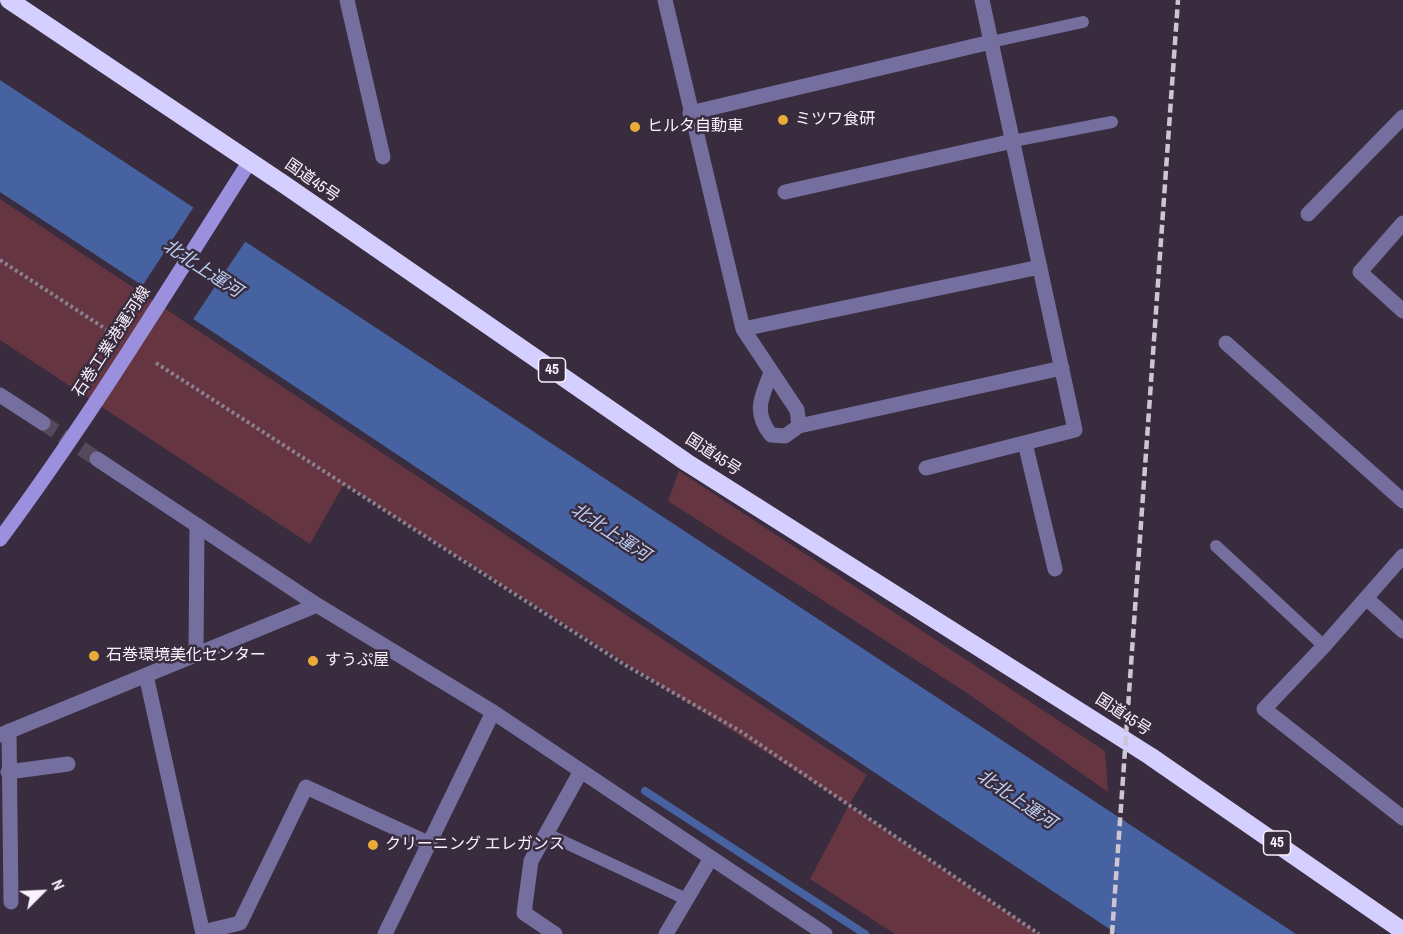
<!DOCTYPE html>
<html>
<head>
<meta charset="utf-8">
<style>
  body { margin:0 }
  #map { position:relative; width:1403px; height:934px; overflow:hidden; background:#382c3e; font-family:"Archivo Narrow",sans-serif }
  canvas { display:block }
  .north { position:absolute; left:12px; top:862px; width:60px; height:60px; -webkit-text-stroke:4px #382c3e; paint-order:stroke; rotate:66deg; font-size:16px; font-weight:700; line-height:24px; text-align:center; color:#f9f1fd }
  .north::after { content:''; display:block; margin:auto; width:21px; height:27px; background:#f9f1fd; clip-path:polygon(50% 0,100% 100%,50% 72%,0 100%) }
</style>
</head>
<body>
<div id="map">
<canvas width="1403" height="934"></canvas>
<div class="north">N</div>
</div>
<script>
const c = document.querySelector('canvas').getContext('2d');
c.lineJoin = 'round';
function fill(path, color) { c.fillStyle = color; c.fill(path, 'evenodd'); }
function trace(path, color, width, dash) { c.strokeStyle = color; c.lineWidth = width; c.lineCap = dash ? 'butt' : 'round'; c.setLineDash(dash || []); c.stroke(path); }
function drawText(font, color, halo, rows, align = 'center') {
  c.font = font + ' "Archivo Narrow","Noto Sans JP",sans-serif'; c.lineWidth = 5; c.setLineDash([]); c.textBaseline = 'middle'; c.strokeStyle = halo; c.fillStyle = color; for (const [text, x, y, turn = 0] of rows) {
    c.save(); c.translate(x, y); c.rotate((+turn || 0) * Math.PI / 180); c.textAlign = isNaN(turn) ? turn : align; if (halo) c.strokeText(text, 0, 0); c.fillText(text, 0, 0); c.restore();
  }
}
const green = new Path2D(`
  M0 199 867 775 849 805 1039 934H895L810 879 849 805 344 484 310 544 0 340Z
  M679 471 1105 751 1108 792 964 691 668 501Z`);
const water = new Path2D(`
  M0 80 1296 934H1117L216 334 0 192Z`);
const pier = new Path2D(`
  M195 205 247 239 192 321 141 288Z`);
const stream = new Path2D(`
  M645 791 865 934`);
const streetTunnel = new Path2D(`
  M43 423 97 459`);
const path = new Path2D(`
  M0 260 115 335
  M156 363 625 665 740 731 1039 934`);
const lane = new Path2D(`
  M991 42 1083 22
  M1013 141 1112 122
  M1216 546 1324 646
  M547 834 686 899`);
const street = new Path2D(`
  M347 0 383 157
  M665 0 743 329 797 410 799 426 785 436 771 435C753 412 761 398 771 373
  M690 113 991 42
  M785 192 1013 141
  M1308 214 1403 117
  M1403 223 1360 272 1403 311
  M743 329 1040 267
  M1226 343 1403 501
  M0 395 43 423
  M799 426 1062 368
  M1025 443 1055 569
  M97 459 317 605 493 712 825 934
  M926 468 1075 430 982 0
  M1403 556 1324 646 1264 709 1403 818
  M1366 598 1403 631
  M196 654 197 525
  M146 675 203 934
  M9 731 11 902
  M0 735 317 605
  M8 772 68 764
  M203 932 240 923 306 787 428 843
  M385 934 493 712
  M555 934 524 913 531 861 581 771
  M666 934 711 858`);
const secondary = new Path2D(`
  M0 539C90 418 168 289 250 161`);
const highway = new Path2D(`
  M9 0 285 185 686 462 1150 756 1403 931`);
const rail = new Path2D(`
  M1112 934 1178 0`);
const markers = [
  [783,120,6,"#e9ab38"],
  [635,127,6,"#e9ab38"],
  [94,656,6,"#e9ab38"],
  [313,661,6,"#e9ab38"],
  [373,845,6,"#e9ab38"]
];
const shields = [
  [552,370,27],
  [1277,843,27]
];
const shieldNames = [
  ["45",552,370],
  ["45",1277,843]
];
const poiNames = [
  ["ミツワ食研",795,120],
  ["ヒルタ自動車",647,127],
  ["石巻環境美化センター",106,656],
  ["すうぷ屋",325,661],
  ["クリーニング エレガンス",385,845]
];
const streetNames = [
  ["国道45号",312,181,35],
  ["石巻工業港運河線",112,342,-57],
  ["国道45号",713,455,33],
  ["国道45号",1123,715,33]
];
const waterNames = [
  ["北北上運河",202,269,33],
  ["北北上運河",610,533,33],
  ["北北上運河",1016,800,34]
];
fill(green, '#663542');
fill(water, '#4762a0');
fill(pier, '#382c3e');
trace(stream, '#4762a0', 8);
trace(streetTunnel, '#554a5b', 15, [15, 8]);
trace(path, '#8b8090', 4, [3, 3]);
trace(lane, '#756f9f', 12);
trace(street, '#756f9f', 15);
trace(secondary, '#9b90dd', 15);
trace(highway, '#d4cfff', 18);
trace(rail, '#cec5d2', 4.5, [9, 4.5]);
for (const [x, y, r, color] of markers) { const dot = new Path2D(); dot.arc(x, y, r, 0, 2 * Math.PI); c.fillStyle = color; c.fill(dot); trace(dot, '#382c3e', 2); }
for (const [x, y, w] of shields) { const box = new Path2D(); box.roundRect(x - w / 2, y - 12, w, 24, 4.5); c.fillStyle = '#382c3e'; c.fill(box); trace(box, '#f9f1fd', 1.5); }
drawText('bold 15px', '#f9f1fd', null, shieldNames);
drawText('16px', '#f9f1fd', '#382c3e', poiNames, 'left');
drawText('16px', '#f9f1fd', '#382c3e', streetNames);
drawText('italic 18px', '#bdcff2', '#382c3e', waterNames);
</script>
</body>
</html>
